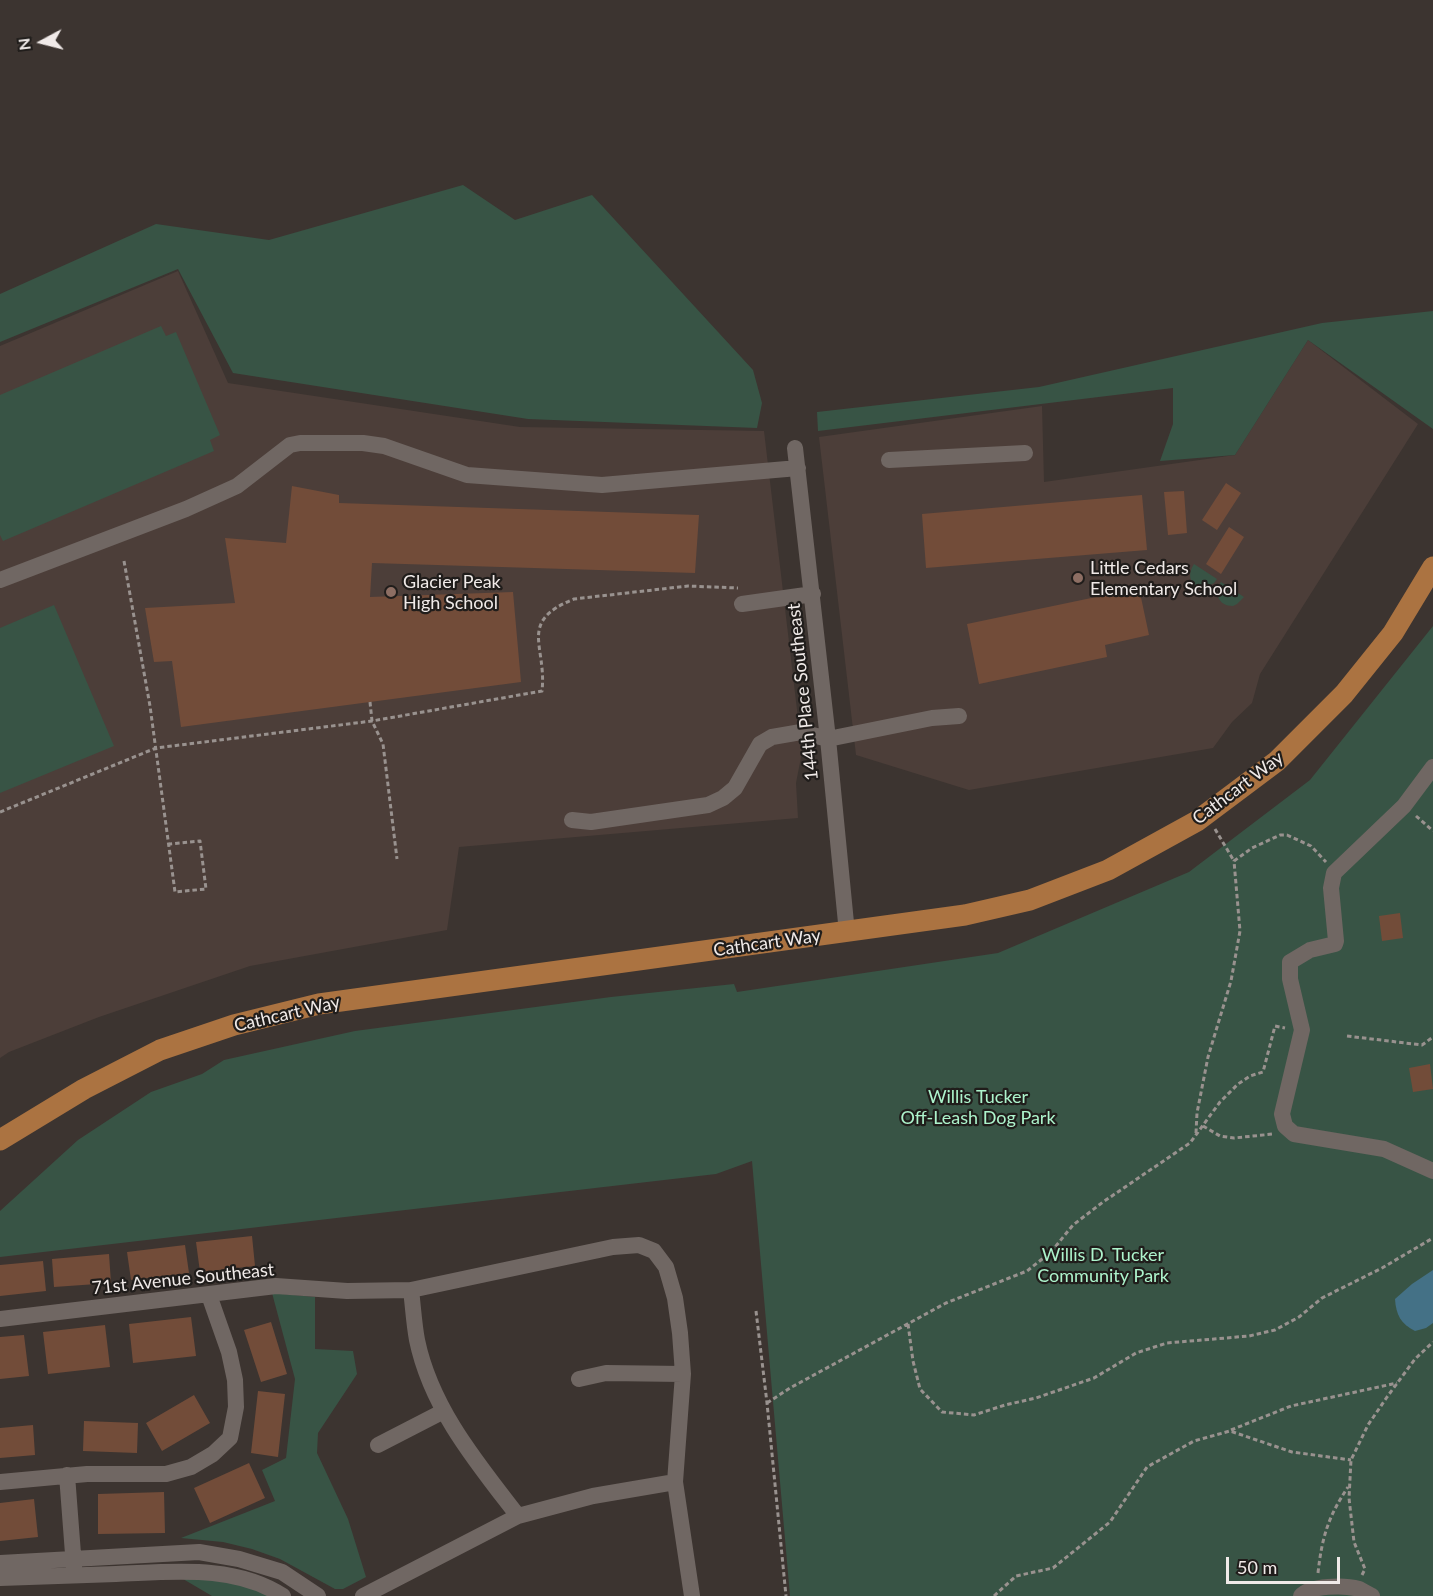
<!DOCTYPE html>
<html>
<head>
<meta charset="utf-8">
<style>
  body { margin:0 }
  #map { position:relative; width:1433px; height:1596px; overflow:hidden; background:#3c3430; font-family:Lato,sans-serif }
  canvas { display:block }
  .north { position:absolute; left:12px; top:12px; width:60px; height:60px; -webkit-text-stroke:4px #201d1b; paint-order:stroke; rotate:263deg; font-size:16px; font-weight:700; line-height:24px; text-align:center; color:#f0eae8 }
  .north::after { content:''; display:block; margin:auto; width:21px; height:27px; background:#f0eae8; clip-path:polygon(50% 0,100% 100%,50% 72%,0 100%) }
  .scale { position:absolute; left:1226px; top:1557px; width:114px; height:27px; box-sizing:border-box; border:3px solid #f0eae8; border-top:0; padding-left:8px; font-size:18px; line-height:21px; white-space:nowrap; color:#f0eae8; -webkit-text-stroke:4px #201d1b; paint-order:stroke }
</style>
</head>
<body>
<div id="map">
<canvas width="1433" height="1596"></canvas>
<div class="north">N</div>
<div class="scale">50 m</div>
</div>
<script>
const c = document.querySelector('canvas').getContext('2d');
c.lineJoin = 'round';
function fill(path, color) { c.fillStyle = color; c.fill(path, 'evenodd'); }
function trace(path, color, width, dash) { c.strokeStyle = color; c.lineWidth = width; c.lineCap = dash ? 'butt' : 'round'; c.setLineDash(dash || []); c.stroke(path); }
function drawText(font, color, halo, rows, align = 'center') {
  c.font = font + ' Lato,sans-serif'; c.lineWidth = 4.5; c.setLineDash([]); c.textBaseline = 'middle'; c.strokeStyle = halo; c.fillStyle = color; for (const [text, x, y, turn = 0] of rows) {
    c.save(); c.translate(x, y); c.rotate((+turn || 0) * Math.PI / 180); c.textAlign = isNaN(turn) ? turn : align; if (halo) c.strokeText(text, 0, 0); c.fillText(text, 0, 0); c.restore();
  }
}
const built = new Path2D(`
  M178 271 228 383 520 427 764 431 802 752 796 783 798 818 459 847 447 930 250 966 99 1017 9 1052 0 1058V346Z
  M1308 340 1418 424 1260 674 1252 703 1232 722 1213 748 969 790 856 755 819 437 1042 406 1044 482 1235 455Z`);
const green = new Path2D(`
  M463 185 515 220 592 195 753 370 762 403 757 428 528 419 233 373 178 269 0 342V294L156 224 269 240Z
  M1433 311V429L1308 340 1235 455 1160 461 1173 424V388L818 431 817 412 1039 387 1322 323Z
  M161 326 166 336 176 332 220 435 210 440 214 451 3 541 0 535V395Z
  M1194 564 1217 579 1214 583 1205 588C1191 588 1186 576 1194 564Z
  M1221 582 1244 597 1237 604 1233 606C1218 606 1214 593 1221 582Z
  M54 605 114 746 0 793V628Z
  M1433 626V1596H790L752 1161 716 1174 0 1257V1211L78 1140 151 1092 202 1074 224 1060 355 1031 611 997 734 984 737 992 998 953 1189 872 1310 780Z
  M272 1293 315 1297V1349L353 1351 357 1374 318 1433 317 1453 348 1519 366 1577 343 1589H335L280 1559 252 1549 223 1542 181 1538 275 1501 262 1470 286 1458 295 1379Z
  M178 1576 242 1584 271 1596H212Z`);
const water = new Path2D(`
  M1433 1270V1323L1426 1328 1415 1331C1401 1324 1396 1315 1395 1299L1412 1284Z`);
const building = new Path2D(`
  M1226 483 1241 493 1217 530 1202 520Z
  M292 486 339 495V503L699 515 695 573 372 563 370 597 513 592 521 682 181 727 172 661 154 662 145 608 235 603 225 538 286 543Z
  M1184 491 1187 533 1168 535 1164 492Z
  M1142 495 1147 550 926 568 922 514Z
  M1229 527 1244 537 1221 574 1206 564Z
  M1139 588 1149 635 1105 645 1107 657 979 684 967 624Z
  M1400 913 1403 938 1382 941 1379 916Z
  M1430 1064 1433 1089 1413 1092 1409 1068Z
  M252 1236 255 1266 200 1272 196 1242Z
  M185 1245 189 1273 131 1280 127 1252Z
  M109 1254 111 1283 54 1287 52 1259Z
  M43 1261 46 1291 0 1296V1265Z
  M191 1317 196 1356 133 1363 129 1324Z
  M271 1322 287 1374 261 1382 244 1330Z
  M105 1325 110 1367 48 1374 43 1332Z
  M24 1335 29 1376 0 1379V1337Z
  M258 1391 285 1394 278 1457 251 1453Z
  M194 1395 210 1423 162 1451 146 1423Z
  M84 1421 138 1423 137 1453 83 1451Z
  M33 1425 35 1455 0 1458V1428Z
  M249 1463 265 1498 210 1523 194 1488Z
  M164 1492 165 1533 98 1534V1494Z
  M34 1499 38 1537 0 1541V1503Z`);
const path = new Path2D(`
  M124 561 150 706 175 892 206 889 200 841 170 844
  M370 702 372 721 383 744 397 859
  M0 812 156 748 372 721 542 691C547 645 517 622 574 599L688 586 738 588
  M1416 816 1433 831
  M1215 829 1234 861
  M1347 1036 1422 1045 1433 1037
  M1203 1126 1220 1136 1234 1138 1273 1134
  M1196 1133 1197 1113 1208 1057 1231 981 1240 931 1234 861 1252 848 1280 835H1287L1311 846 1326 862
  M756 1311 767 1403 786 1596
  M908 1324 913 1361 920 1389 942 1412 974 1415 1005 1405 1036 1398 1094 1378 1136 1353 1167 1343 1249 1336 1275 1330 1299 1317 1322 1298 1382 1268 1433 1238
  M767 1403 790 1388 946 1303 1027 1271 1051 1252 1073 1225 1103 1202 1190 1143 1220 1102 1238 1084 1250 1076 1263 1072 1275 1026 1285 1028
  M1231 1430 1291 1406 1397 1383
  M1318 1573C1322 1537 1328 1517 1348 1487
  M1362 1575 1365 1569 1354 1542 1349 1498 1351 1460 1368 1425 1387 1397 1415 1359 1433 1342
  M994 1596 1016 1576 1053 1568 1110 1522 1147 1467 1194 1441 1230 1431 1292 1452 1351 1460`);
const minor = new Path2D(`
  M795 448 828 739 847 933
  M889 460 1025 453
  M0 580 186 509 237 486 290 445 300 443H363L384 446 467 475 602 485 798 468
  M742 604 813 594
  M1433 767 1404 806 1334 873 1331 888 1336 941 1335 944 1310 950 1290 962V979L1302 1030 1282 1114 1285 1126 1294 1134 1384 1149 1433 1171
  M572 820 591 822 708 805 723 798 735 788 760 744 772 737 801 732 828 739 932 718 959 716
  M411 1290C413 1306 414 1324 417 1340 431 1408 477 1463 518 1516
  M0 1319 276 1286 347 1291 411 1290 613 1247 639 1245 654 1251 666 1267 675 1298 680 1333 683 1374 675 1482 692 1596
  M579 1379 606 1373 683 1374
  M378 1445 444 1411
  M67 1475 74 1567
  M0 1482 87 1474H166L191 1467 213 1454 230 1438 236 1407 235 1380 229 1352 209 1295
  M0 1563 199 1552 239 1559 282 1572 318 1596
  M0 1578C39 1577 77 1575 116 1574 172 1572 234 1564 283 1596
  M363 1596 518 1516 593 1496 675 1482
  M1301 1596C1310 1585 1345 1585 1359 1589 1363 1591 1368 1594 1372 1596`);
const major = new Path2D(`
  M0 1140 84 1089 160 1050 234 1025 319 1004 965 915 1030 900 1108 870 1197 821 1277 761 1344 694 1393 633 1433 567`);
const markers = [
  [1078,578,6,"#8d6e63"],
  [391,592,6,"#8d6e63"]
];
const poiNames = [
  ["Little Cedars",1090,568],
  ["Elementary School",1090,589],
  ["Glacier Peak",403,582],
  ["High School",403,603]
];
const streetNames = [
  ["144th Place Southeast",803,692,-96],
  ["Cathcart Way",1238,788,-37],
  ["Cathcart Way",767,943,-8],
  ["Cathcart Way",287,1014,-13],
  ["71st Avenue Southeast",183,1279,-6]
];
const parkNames = [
  ["Willis Tucker",978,1097],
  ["Off-Leash Dog Park",978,1118],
  ["Willis D. Tucker",1103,1255],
  ["Community Park",1103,1276]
];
fill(built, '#4c3e39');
fill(green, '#385445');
fill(water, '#447186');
fill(building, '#724c39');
trace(path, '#99928f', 3, [4.5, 3]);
trace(minor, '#706763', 16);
trace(major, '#ab7341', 21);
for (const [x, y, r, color] of markers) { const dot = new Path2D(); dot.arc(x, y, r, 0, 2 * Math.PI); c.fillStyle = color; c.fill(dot); trace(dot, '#201d1b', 2); }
drawText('18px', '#f0eae8', '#201d1b', poiNames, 'left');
drawText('18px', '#f0eae8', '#201d1b', streetNames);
drawText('18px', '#adf4cc', '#201d1b', parkNames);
</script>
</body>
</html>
